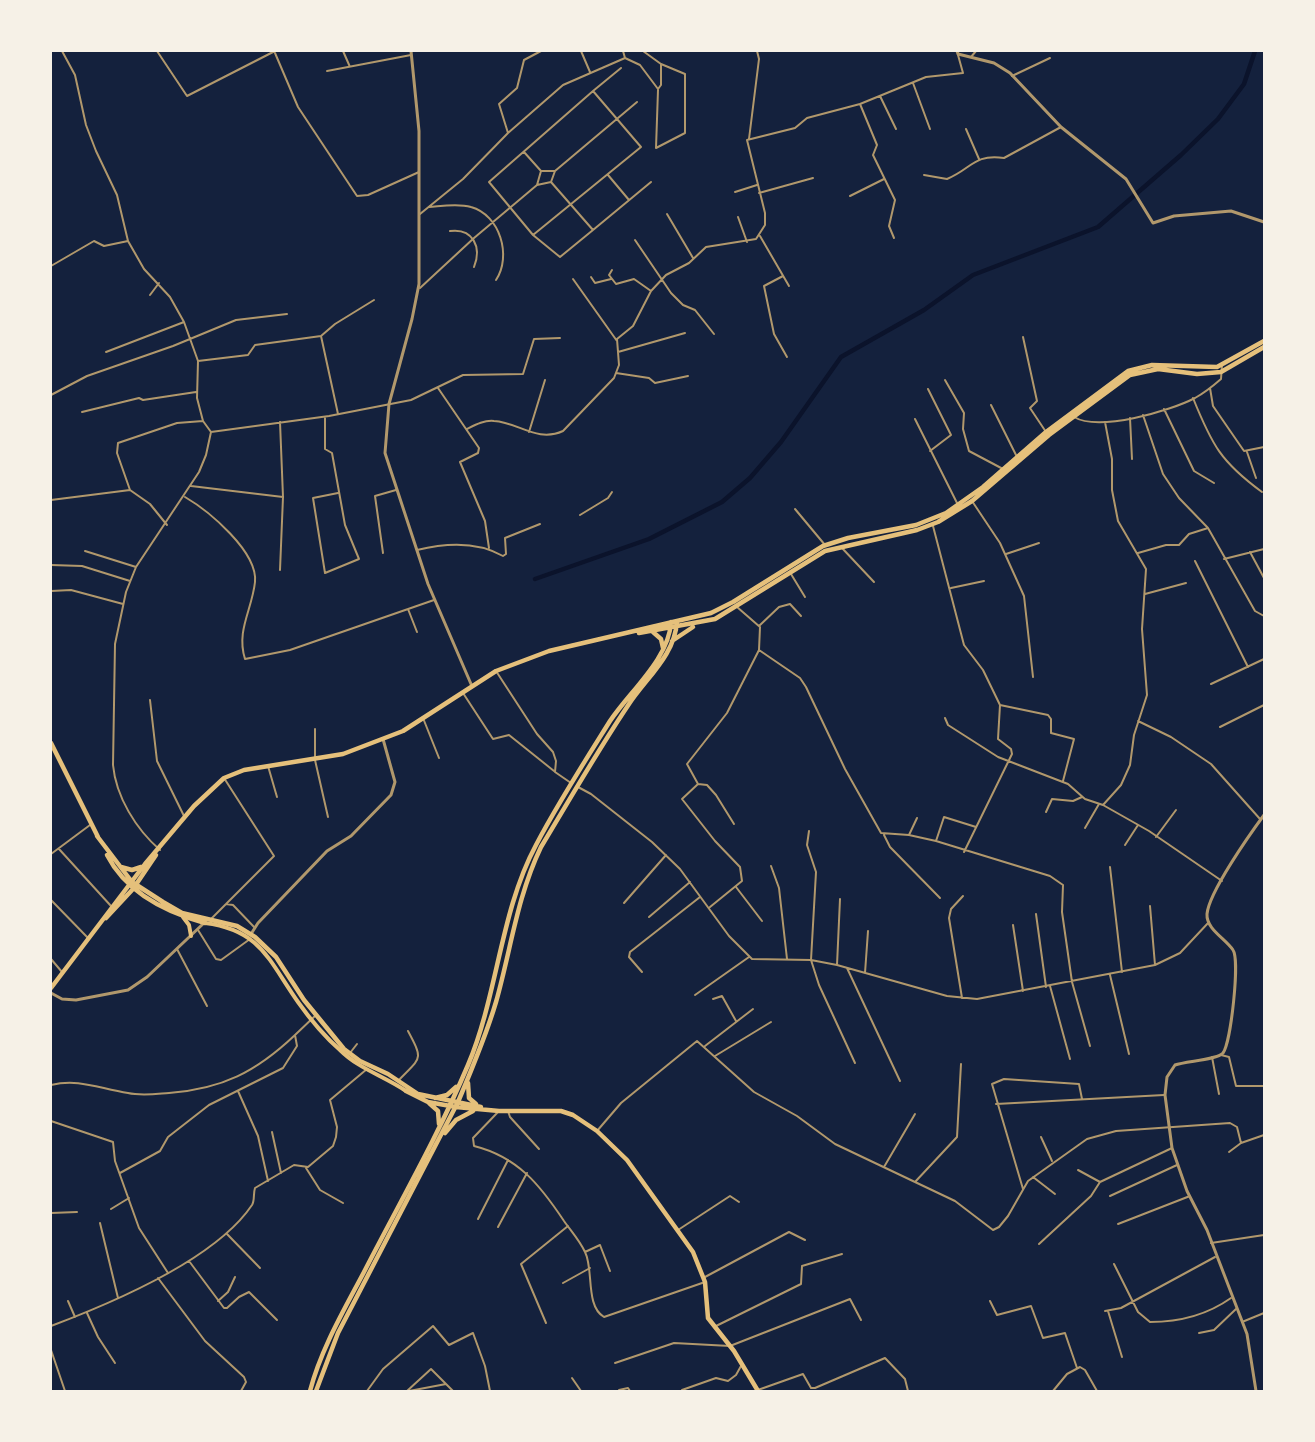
<!DOCTYPE html>
<html>
<head>
<meta charset="utf-8">
<style>
  body { margin:0 }
  #map { position:relative; width:1315px; height:1442px; overflow:hidden; background:#14213d; font-family:Helvetica,sans-serif }
  canvas { display:block }
  .frame { position:absolute; inset:0; border:52px solid #f6f1e7; pointer-events:none }
</style>
</head>
<body>
<div id="map">
<canvas width="1315" height="1442"></canvas>
<div class="frame"></div>
</div>
<script>
const c = document.querySelector('canvas').getContext('2d');
c.lineJoin = 'round';
function trace(path, color, width, dash) { c.strokeStyle = color; c.lineWidth = width; c.lineCap = dash ? 'butt' : 'round'; c.setLineDash(dash || []); c.stroke(path); }
const canal = new Path2D(`
  M535 579 649 539 722 502 750 478 781 442 841 357 924 310 973 275 1098 227 1181 155 1218 119 1244 84 1255 51`);
const minor = new Path2D(`
  M62 51 75 75 86 125 96 151 117 195 128 241 144 269 170 297 184 322 198 361 197 398 203 421 211 432 206 455 199 472 136 567 126 592 115 644 113 765C116 797 136 829 160 850
  M157 51 187 96 275 51
  M343 51 350 67
  M581 51 590 72
  M623 51 625 58
  M275 53 298 107 357 196 368 195 419 172
  M971 57 976 51
  M327 71 411 55
  M1012 76 1050 58
  M913 83 930 129
  M658 90 656 148 685 133V74L661 64
  M593 91 621 68
  M880 96 896 129
  M860 104 877 145 873 155 895 200 889 226 894 238
  M966 129 979 159
  M508 133 499 104 517 88 524 60 541 51
  M749 139 759 59 757 51
  M524 152 541 171
  M555 171 637 102
  M608 175 629 200
  M924 175 947 179C973 168 973 154 1004 158L1061 127
  M735 192 757 185
  M759 193 813 178
  M850 196 884 179
  M429 207C442 206 458 203 471 207 500 215 512 256 496 280
  M420 214 463 179 508 133 563 85 625 58 640 65 658 89 661 85V64L643 51
  M667 214 693 258
  M738 217 747 242
  M593 230 651 182
  M450 231C473 228 482 247 474 267
  M533 235 641 147 593 91 489 182 533 235 560 257 593 230 551 182
  M760 236 789 286
  M635 240 671 293 683 305 695 310 714 334
  M51 266 94 241 104 246 128 241
  M612 270 609 275 616 284 634 279 651 291
  M783 276 764 286 774 334 787 357
  M591 277 595 283 611 279
  M573 279 617 341
  M420 288 474 238 537 185 551 182 555 171H541L537 185
  M150 295 159 283
  M1023 337 1037 401 1030 408 1046 432
  M106 352 184 322
  M618 352 685 333
  M198 361 248 355 255 345 321 336
  M616 373 649 378 655 383 688 376
  M945 380 964 413 963 429 969 451 1003 469
  M438 388 479 448 478 453 460 462 485 521 489 548
  M1210 388 1213 406 1244 451 1264 447
  M928 389 951 435 930 451
  M51 395 87 376 173 346 236 320 287 314
  M1193 398C1212 445 1221 462 1262 492
  M991 405 1017 457
  M1164 409 1194 471 1214 483
  M82 412 139 398 143 400 196 392
  M338 414 321 336 335 324 374 300
  M1143 415 1163 474 1179 498 1208 528 1255 611 1264 616
  M325 417V449L332 453 345 525 359 559 325 573 313 498 338 493
  M1074 417C1099 432 1170 411 1195 398 1204 393 1213 386 1221 379L1222 365
  M1130 418 1132 459
  M915 419 958 505
  M467 429C475 425 484 420 494 421 518 422 537 443 563 431L614 378 619 365 617 339 633 326 651 291 666 275 689 263 706 247 756 239 765 225V213L747 140 795 128 807 118 860 104 926 77 963 73 958 55
  M211 432 329 416 411 400 463 375 523 374 534 339 560 338
  M529 432 545 380
  M1247 452 1256 478
  M191 486 283 497
  M130 490 117 453 118 443 177 423 203 421
  M185 497C209 511 258 552 255 582 252 610 236 631 245 659L290 650 434 600
  M51 500 130 490 150 504 167 525
  M972 501 1000 543 1024 596 1033 677
  M795 509 825 545
  M580 515 608 498 612 492
  M933 526 964 645 983 670 1000 705 998 739 1011 749 1012 754 964 852
  M842 548 874 582
  M417 550C445 543 477 541 503 556L506 554 505 538 540 524
  M85 551 136 567
  M1250 552 1264 578
  M383 553 375 496 396 490
  M1138 553 1166 545H1179L1189 534 1208 528
  M1006 554 1039 543
  M1224 559 1264 549
  M1195 561 1248 667
  M51 565 82 566 130 581
  M280 570 283 497 280 422
  M791 574 805 597
  M951 588 984 581
  M51 591 71 590 123 604
  M1145 594 1186 583
  M737 607 760 627 759 650 800 678 806 687 845 769 881 833 909 835 936 841 1050 876 1063 885 1062 912 1072 982 1090 1046
  M408 609 417 632
  M759 626 779 607 790 604 801 616
  M496 671 537 734 553 752 556 761 555 772 571 783
  M1211 684 1264 659
  M463 693 493 739 509 735 554 771
  M150 700 157 761 184 816
  M1000 705 1048 715 1051 719V733L1074 739 1063 781
  M423 718 439 758
  M945 718 948 725 998 757 1068 784 1085 799 1103 805 1149 831 1222 881
  M1138 721 1171 737 1211 764 1260 819
  M1220 727 1264 705
  M315 729V760L328 817
  M268 766 277 797
  M698 784 707 785 716 795 734 824
  M578 787 591 794 652 842 680 869 729 936 752 959 811 960 837 965 947 996 977 999 1155 965 1180 953 1209 922
  M1103 805 1121 785 1130 765 1134 735 1147 695 1142 629 1146 569 1118 521 1112 490V459L1105 422
  M1046 812 1052 799 1073 801 1082 797
  M1085 828 1099 804
  M809 831 807 845 816 872 811 960 819 985 855 1063
  M884 835 890 847 940 898
  M909 835 917 818
  M1156 837 1176 810
  M936 841 944 817 976 827
  M1125 845 1138 825
  M59 849 111 906
  M51 854 90 825
  M771 866 779 888 787 959
  M1110 867 1122 972
  M736 887 762 921
  M51 900 89 939
  M624 903 666 855
  M226 904 233 905 255 928
  M1150 906 1155 965
  M710 907 742 881 740 867 715 841 682 799 698 784 687 764 727 713 759 650
  M1036 914 1046 987
  M649 917 690 882
  M211 919 274 856 224 778
  M1013 925 1023 991
  M198 930 216 959 221 960 250 939
  M177 949 207 1006
  M51 959 62 972
  M837 965 840 899
  M847 968 900 1081
  M642 972 629 957 630 952 700 897
  M865 973 868 931
  M1110 975 1129 1054
  M1050 986 1070 1059
  M695 995 749 957
  M962 998 949 918 951 909 963 896
  M713 999 722 996 736 1021
  M705 1046 753 1009
  M350 1053 357 1044
  M1221 1055 1229 1057 1236 1086H1264
  M715 1056 771 1022
  M1212 1057 1219 1094
  M398 1081C421 1057 424 1061 408 1031
  M51 1085C79 1078 100 1089 128 1093 141 1096 155 1094 169 1093 222 1089 256 1072 295 1035
  M238 1091 258 1136 268 1181
  M996 1104 1164 1095
  M508 1111 510 1117 539 1149
  M498 1112 473 1138 474 1146C518 1157 540 1185 564 1221 571 1231 580 1241 585 1252 594 1269 585 1306 604 1317L705 1282
  M51 1121 113 1142 115 1161 139 1228 168 1273
  M597 1131 621 1103 697 1041 754 1092 797 1116 835 1144 955 1201 993 1230 999 1227 1008 1216 1028 1181 1087 1139 1116 1131 1230 1123 1237 1127 1241 1143
  M272 1132 281 1173
  M1041 1137 1052 1161
  M1229 1152 1241 1143 1264 1135
  M884 1167 915 1114
  M306 1168 320 1190 343 1203
  M1078 1170 1100 1182
  M120 1173 160 1151 168 1137 209 1105 283 1068 297 1046 295 1035 316 1015
  M1033 1177 1055 1194
  M915 1182 957 1137 961 1064
  M1023 1189 992 1084 1004 1079 1079 1084 1082 1099
  M1110 1196 1177 1165
  M111 1209 129 1198
  M51 1213 77 1212
  M478 1219 508 1160
  M100 1223 118 1298
  M1118 1224 1190 1196
  M498 1227 527 1173
  M678 1230 730 1196 739 1202
  M227 1234 260 1268
  M1211 1243 1264 1235
  M1039 1244 1091 1196 1100 1182 1172 1148
  M585 1252 600 1245 610 1271
  M189 1261 224 1308H227L239 1297 249 1292 277 1320
  M1114 1264 1138 1312 1150 1322C1181 1322 1207 1315 1231 1298
  M705 1277 789 1232 805 1240
  M158 1278 205 1341 244 1377 246 1382 241 1391
  M563 1283 590 1268
  M68 1301 75 1317
  M218 1301 228 1292 235 1277
  M990 1301 997 1315 1031 1306 1043 1338 1065 1333 1077 1368
  M1105 1311 1121 1308 1215 1257
  M1108 1311 1122 1357
  M87 1313 98 1337 115 1363
  M1242 1322 1264 1313
  M546 1323 521 1264 568 1226
  M51 1326C112 1303 215 1260 252 1205 255 1200 253 1194 255 1188L294 1165 308 1167 333 1146 336 1137 337 1127 330 1100 367 1069
  M714 1327 801 1284 802 1266 842 1254
  M1199 1333 1214 1330 1236 1309
  M51 1350 65 1391
  M615 1363 674 1343 730 1346 850 1299 861 1320
  M572 1378 581 1391
  M619 1390 628 1388 630 1391
  M682 1390 716 1378 728 1381 736 1375 741 1366
  M367 1391 383 1369 433 1326 449 1345 473 1333 485 1366 490 1391
  M407 1391 431 1369 446 1384
  M409 1391 446 1384 453 1391
  M755 1391 803 1374 811 1388H815L885 1358 905 1379 908 1391
  M1053 1391 1067 1374 1080 1367 1085 1370 1097 1391`);
const tertiary = new Path2D(`
  M411 51 419 131V284L412 319 389 404 385 453 428 584 471 684
  M957 51 958 54 994 63 1010 73 1061 127 1126 179 1153 223 1174 216 1231 211 1264 222
  M251 934 258 923 327 851 351 836 391 795 395 782 383 739
  M51 993 62 999 76 1000 128 990 147 977 204 923
  M1256 1391 1247 1334 1207 1230 1187 1191 1172 1148 1165 1095 1167 1077 1175 1065C1185 1061 1217 1060 1223 1053 1231 1042 1240 960 1233 950 1226 939 1206 929 1207 914 1209 892 1250 834 1264 815`);
const secondary = new Path2D(`
  M183 917 189 925 191 936
  M205 923C261 930 269 961 298 1002 310 1019 324 1036 340 1050 359 1069 384 1076 406 1091`);
const primary = new Path2D(`
  M653 632 661 639 663 648
  M639 633 715 619 825 551 917 530 938 522 972 501 1049 435 1130 375 1158 369 1197 374 1221 372 1264 347
  M672 641 693 627
  M51 743 98 837
  M97 836 132 882 163 902 182 913 237 926 255 937 276 957 304 1000 344 1049 360 1061 388 1074 418 1094 481 1107
  M107 855C126 892 165 912 205 923
  M121 867 132 870 141 867
  M106 918 133 889 156 855
  M51 988 145 864 194 806 224 778 244 770 343 754 403 731 496 671 549 651 711 613 733 602 823 546 848 538 916 525 946 513 983 487 1046 432 1128 371 1152 365 1217 367 1264 341
  M468 1083 469 1098 476 1104
  M406 1091 428 1102 456 1107 499 1111H561L573 1115 597 1131 627 1160 693 1252 705 1282 708 1318 734 1351 758 1391
  M435 1098 447 1095 456 1087
  M429 1103 438 1111 439 1124
  M445 1133 456 1120 473 1111
  M310 1391C321 1349 344 1310 364 1272 399 1204 438 1136 468 1065 498 994 500 912 536 845 558 803 585 761 610 721 630 691 669 659 671 622
  M316 1391 338 1333 458 1102C472 1069 486 1036 496 1002 511 949 517 897 541 847 570 799 598 750 629 704 647 677 675 655 677 621`);
trace(canal, '#0b132b', 4.5);
trace(minor, '#b1986c', 2);
trace(tertiary, '#b1986c', 3);
trace(secondary, '#e5c07b', 4);
trace(primary, '#e5c07b', 4.5);
</script>
</body>
</html>
